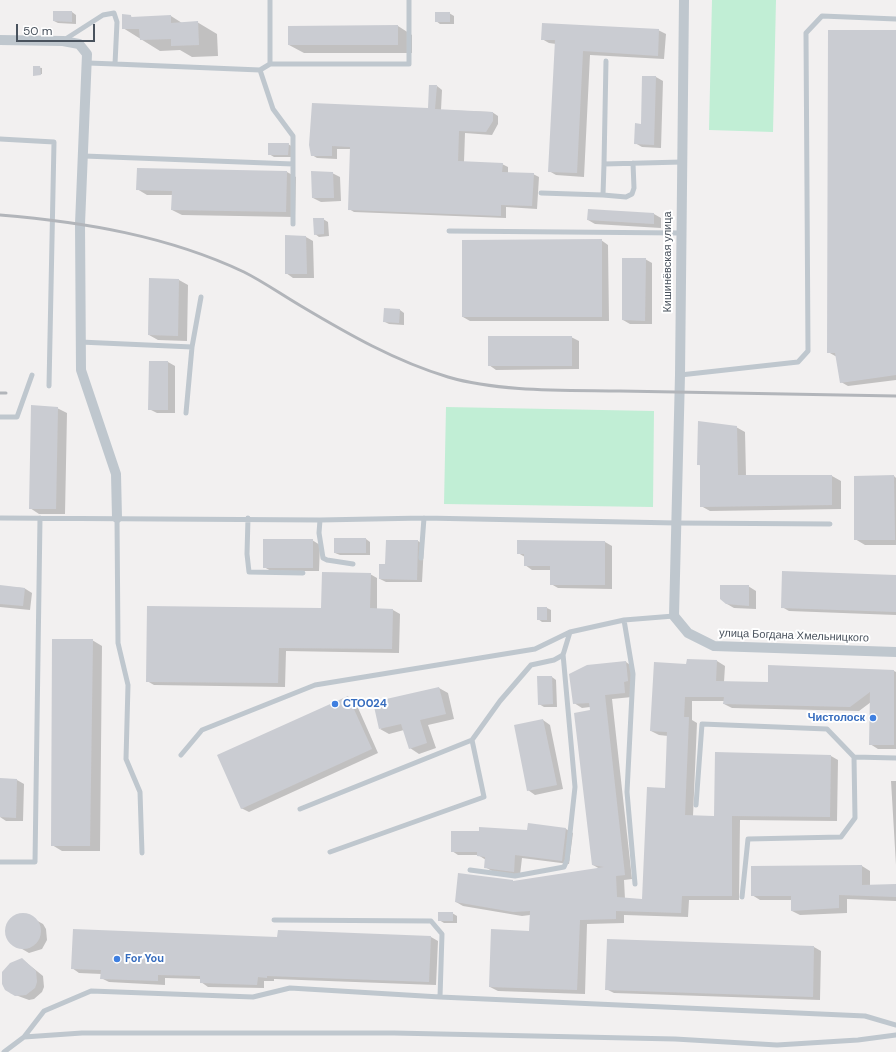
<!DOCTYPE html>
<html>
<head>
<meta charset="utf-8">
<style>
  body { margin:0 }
  #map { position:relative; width:896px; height:1052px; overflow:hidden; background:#f2f0f0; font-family:"DM Sans",sans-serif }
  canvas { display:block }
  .scale { position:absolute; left:16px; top:24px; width:79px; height:18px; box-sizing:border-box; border:2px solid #49525d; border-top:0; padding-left:5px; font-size:12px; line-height:14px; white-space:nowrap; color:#49525d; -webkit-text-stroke:3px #fff; paint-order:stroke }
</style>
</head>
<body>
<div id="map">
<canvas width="896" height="1052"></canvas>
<div class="scale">50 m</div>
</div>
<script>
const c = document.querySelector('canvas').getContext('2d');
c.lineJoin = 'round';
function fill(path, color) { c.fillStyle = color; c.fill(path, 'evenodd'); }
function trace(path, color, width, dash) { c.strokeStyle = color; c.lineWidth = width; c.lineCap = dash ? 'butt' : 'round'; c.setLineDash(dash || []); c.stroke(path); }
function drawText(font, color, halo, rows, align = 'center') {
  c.font = font + ' "DM Sans",sans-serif'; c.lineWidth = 4; c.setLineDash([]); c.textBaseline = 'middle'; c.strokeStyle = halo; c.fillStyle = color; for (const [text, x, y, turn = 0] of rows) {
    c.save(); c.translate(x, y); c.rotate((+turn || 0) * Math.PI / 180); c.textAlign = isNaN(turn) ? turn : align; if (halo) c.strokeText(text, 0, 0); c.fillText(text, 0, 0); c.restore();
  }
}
const green = new Path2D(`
  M712 0H776L773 132 709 130Z
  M446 407 654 411 653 507 444 504Z`);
const shadow = new Path2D(`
  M72 12 76 15V24L58 23 54 21Z
  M449 13 454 16V24H440L436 21Z
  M130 16 134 18 171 16 182 23 197 22 217 34 218 56 192 57 180 50 160 51 123 28Z
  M398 26 412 35V53H304L289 45Z
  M658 30 666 34 664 59 590 55 584 177 556 175 549 171 556 44 549 43 542 39Z
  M896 31V380L848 386 841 382 837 357 828 352Z
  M34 67 42 68V74L34 75Z
  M643 77H656L663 81 661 148 642 147 635 143 642 125Z
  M437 86 442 90 441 110 492 112 498 116V124L492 135 465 133 464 162 502 164 508 167V173L533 174 539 177 537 209 506 207V218L354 212 349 209 351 149H337V159L317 158 312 155 310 145 428 110Z
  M288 144 293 147V157H274L269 154Z
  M287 172 296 177 295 217 182 215 172 210V195H147L137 189Z
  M332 173 340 177 341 201 321 202 313 198Z
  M589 210 654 214 661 218V228L595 224 588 220Z
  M323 219 328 222 329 236 319 237 315 234Z
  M286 236 306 237 313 241 314 278H293L286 273Z
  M601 240 608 245 609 321H470L463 317Z
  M645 259 652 263V324H630L623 320Z
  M179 280 188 285 187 341 158 340 149 335Z
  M400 310 404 313V325L389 324 385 322Z
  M571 337 579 341V369L496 370 489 365Z
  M168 362 175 366V413H157L149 409Z
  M57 408 67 413 65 514H39L30 508Z
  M736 427 745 432 746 476H832L841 481V509L710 511 701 506V466L698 464Z
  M894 476 896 478V545H865L855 539V477Z
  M366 539 370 542V555H340L335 553Z
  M312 540 320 545 319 571H271L264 567Z
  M387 541H418L424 545 422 582H386L380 579 386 565Z
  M518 541 605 542 612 546V589L558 588 551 584V570H532L525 565V557L518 553Z
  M370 574 377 578V609L393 610 400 614 399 653 286 651 285 687 154 685 147 681 322 609Z
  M896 576V615L789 611 782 607Z
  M0 586 24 588 32 593 30 610 0 607Z
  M748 586 756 591V609L734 608 727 604Z
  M547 608 551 610V622H542L538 619Z
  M92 640 102 646 100 851H62L52 845Z
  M717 661 725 666 724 682 769 683 894 671 896 672V749H878L870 744 871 702 859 711 732 708 724 704 725 701H692V720L697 723 693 816 715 817 831 756 838 760 837 821 740 820 739 900H689L688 917 624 915V923L587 924 585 994 498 991 490 987 530 932V915L522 916 463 906 456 902 513 881 515 882 600 869 593 865 590 707 582 708 574 703 626 662 633 667 635 685 632 686V697L612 699 632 879 624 880 625 899 643 900 666 789 668 736 659 735 651 731 687 665Z
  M552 677 556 680 557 707H544L539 704Z
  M439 688 448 693 454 719 428 725 436 748 419 754 410 748 404 730 389 734 380 729Z
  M348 697 355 701 378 753 249 812 241 808Z
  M543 720 550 725 563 789 535 795 528 790Z
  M0 779 17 780 24 784 23 821H6L0 817Z
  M891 781H896V865Z
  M529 824 566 829 573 833 569 864 522 858 520 875 492 871 485 867 486 860 478 855H458L452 851 528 832Z
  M862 866 870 871V886L896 885V901L847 899V913L800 915 792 911V900H760L752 895Z
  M452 913 457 916V923H444L439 920Z
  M25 914 43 924 46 929 47 940 42 949 29 953 10 942 6 931 10 920 14 917Z
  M431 937 438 941 436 985 274 979V981H264V988L208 987 201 982V979L165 978V985L109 982 101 978 102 974 79 973 72 968 278 938Z
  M814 947 821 951 820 1000 614 993 606 989Z
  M22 959 43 976 44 987 42 992 34 999 29 1000 10 993Z`);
const building = new Path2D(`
  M53 11H72V22L53 21Z
  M435 12H450V22H435Z
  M122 14 131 15V17L171 15V23L198 21 199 45 171 46V39L140 40 139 29H122Z
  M542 23 659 29 658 56 583 51 577 173 548 172 555 40H541Z
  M398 25V45H288V26Z
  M828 30H896V375L840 383 835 353H827Z
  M33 66H40L41 75 33 76Z
  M642 76H656L654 145 634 144 635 123 641 124Z
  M429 85H437L435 109 493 112V121L486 132 459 131 458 161 503 163 502 172 534 173 532 206 501 205V216L348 210 350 147 332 146V156H311L309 145 312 103 428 108Z
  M268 143H289L288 155H268Z
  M137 168 287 171 286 212 171 210 172 191 136 190Z
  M311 171 333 172 334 198H312Z
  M588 209 654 213V224L587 220Z
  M313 218H324V234L314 235Z
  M285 235 306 236 307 274H285Z
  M602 239V317H462V240Z
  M622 258H646L645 321 622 320Z
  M149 278 179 279 178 336 148 335Z
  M384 308 400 309 399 323 383 322Z
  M488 336H572V366H488Z
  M149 361H168V410H148Z
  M31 405 58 407 56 509H29Z
  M698 421 737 426 738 475H832V505L700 507V465H697Z
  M894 475 895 540H854V476Z
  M334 538H366V553H334Z
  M263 539H313V568H263Z
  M386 540H418L417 580 379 579V564H385Z
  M517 540 605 541V585H550V566H524V554H517Z
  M782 571 896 575V612L781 608Z
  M322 572 371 573 370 608 393 609 392 649 279 648 278 683 146 682 147 606 321 608Z
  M0 585 25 588 23 606 0 604Z
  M720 585H749V606L726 604 720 599Z
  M537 607H547V620H537Z
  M52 639H93L90 846H51Z
  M687 659 717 660 716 681 768 682V665L894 670V745H869L870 692 850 707 723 704 724 697H685L684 717H689L685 815 714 816 715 752 831 755 830 817 732 816V896H682L681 913 616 911V919L580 920 577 990 489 987 491 929 529 931 530 911 513 912 455 902 458 873 513 880V881L604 867 592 865 574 713 590 710 589 703 573 704 569 674 587 665 626 661 628 681 624 682 625 693 605 695 625 875 616 876 617 897 642 899 647 787 665 788 667 732 650 731 654 662 686 664Z
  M537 676H552L553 704 538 705Z
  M439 687 446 714 420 720 427 743 409 749 401 724 379 729 373 702Z
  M348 696 372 749 241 809 217 755Z
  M543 719 557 785 527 791 514 725Z
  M0 778 17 779 16 818 0 817Z
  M528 823 566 828 562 861 515 855 514 872 484 868 485 857 477 856V852H451V831H479V827L527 830Z
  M862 865V885L896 884V897L839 895V908L791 911V896H751V866Z
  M438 912H453V921H438Z
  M5 931a18 18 0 1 1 36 0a18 18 0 1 1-36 0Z
  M73 929 277 937 278 930 431 936 429 982 267 976V978L258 977 257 985 200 983V976L158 975V981L100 979 101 970 71 969Z
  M607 939 814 946 813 997 605 990Z
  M22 958 36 971 37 982 35 988 26 995 15 996 5 990 2 984V972L10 963Z`);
const lane = new Path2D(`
  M270 0V64L260 70 273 109 293 136V224
  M64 40 103 15 114 13 117 22 115 64 88 63
  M606 61 604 164 682 162
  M115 64 260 70 270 64H409V0
  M0 139 54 142 49 386
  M84 156 293 164
  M541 193 603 195 604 164
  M603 195 626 197 632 194 634 188 633 163
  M449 231 680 233
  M80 342 192 347 201 297
  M680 375 798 362 808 351 806 33 822 16 896 19
  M186 413 192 347
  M0 417H17L32 375
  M0 518 320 520 424 518 676 523 830 524
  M117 518 118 643 128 685 126 759 140 792 142 853
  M248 518 247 554 249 572 303 573
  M320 520 319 533 323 558 327 560 353 564
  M421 558 424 518
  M624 620 633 674 627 792 635 884
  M181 755 202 730 315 685 535 649 570 632 624 620 674 616
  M696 805 702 724 827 729 854 757
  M300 809 472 740 500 701 531 665 554 660 563 655 570 632
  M330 852 484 797 472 740
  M0 862H35L40 518
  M470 870 515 876 564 867 567 860 575 787 563 654
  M742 897 748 839 841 837 855 818 854 757 896 758
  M274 920 431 921 442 934 440 997 865 1016 896 1025
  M440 997 290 988 253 997 91 991 44 1011 24 1037 82 1033H394L675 1039 777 1045 858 1040 896 1035
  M4 1052 24 1037`);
const street = new Path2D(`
  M684 0 680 375 674 616 688 633 714 646 896 652
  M0 40 63 41 79 44 87 54 80 224 81 370 116 474 117 518`);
const rail = new Path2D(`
  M0 215C84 222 168 236 244 272 264 282 282 295 301 306 348 334 395 361 448 377 499 392 566 390 620 391 712 393 804 394 896 396
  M0 393H6`);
const markers = [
  [335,704,4,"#3f7fe0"],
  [873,718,4,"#3f7fe0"],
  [117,959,4,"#3f7fe0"]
];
const streetNames = [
  ["Кишинёвская улица",668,262,-90],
  ["улица Богдана Хмельницкого",794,636,2]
];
const shopNames = [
  ["СТО024",343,704],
  ["Чистолоск",865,718,"right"],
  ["For You",125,959]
];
fill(green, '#c1eed5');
fill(shadow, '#0003');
fill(building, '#caccd2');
trace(lane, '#bfc7ce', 5);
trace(street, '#bfc7ce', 10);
trace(rail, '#b2b5ba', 3);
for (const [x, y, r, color] of markers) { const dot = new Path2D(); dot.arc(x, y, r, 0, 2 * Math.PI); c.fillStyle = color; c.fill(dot); trace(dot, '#fff', 1.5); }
drawText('11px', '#49525d', '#fff', streetNames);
drawText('bold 11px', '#366cbe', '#fff', shopNames, 'left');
</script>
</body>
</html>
